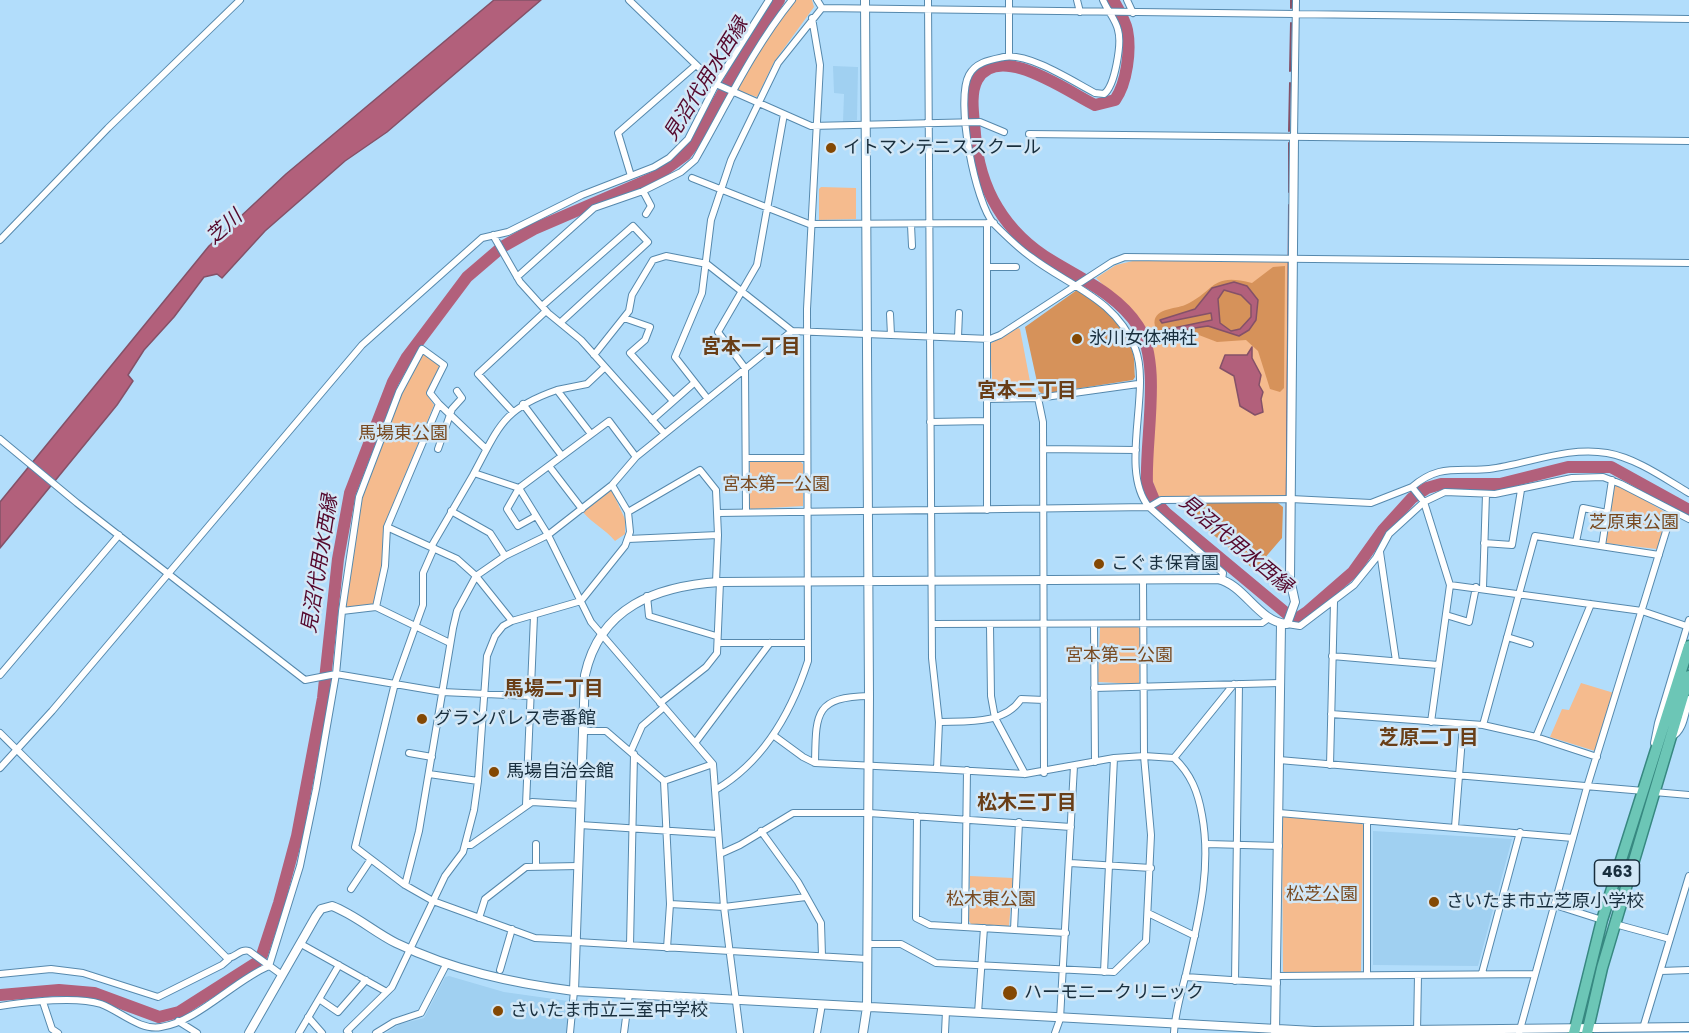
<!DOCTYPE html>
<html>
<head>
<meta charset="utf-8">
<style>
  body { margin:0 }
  canvas { display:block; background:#b2ddfb }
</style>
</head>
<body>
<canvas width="1689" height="1033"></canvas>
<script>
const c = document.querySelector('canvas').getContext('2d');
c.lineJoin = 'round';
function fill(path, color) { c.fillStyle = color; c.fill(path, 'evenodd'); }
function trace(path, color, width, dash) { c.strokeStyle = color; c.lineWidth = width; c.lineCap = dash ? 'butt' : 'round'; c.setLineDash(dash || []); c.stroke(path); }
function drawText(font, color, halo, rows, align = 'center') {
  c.font = font + ' Poppins,"Noto Sans JP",sans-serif'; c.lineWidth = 5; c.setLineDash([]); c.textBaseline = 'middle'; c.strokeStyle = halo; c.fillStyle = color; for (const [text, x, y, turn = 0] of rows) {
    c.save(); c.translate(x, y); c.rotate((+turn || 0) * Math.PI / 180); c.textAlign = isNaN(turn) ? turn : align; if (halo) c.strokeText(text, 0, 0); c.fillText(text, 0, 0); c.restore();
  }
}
const built = new Path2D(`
  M833 66 858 67 857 120 843 122 844 94 834 93Z
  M1373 831 1512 839 1478 966 1373 965Z
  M449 976 504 992 568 1001 567 1033H386L400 1024 424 1018 445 977Z`);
const green = new Path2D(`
  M795 0H812L814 7 774 62 757 97 738 91 737 88 752 62Z
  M821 187 856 188V219L819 220V189Z
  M1141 259 1290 261 1287 497H1158L1151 476 1156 374 1153 350 1143 324 1096 278 1116 265Z
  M1018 328 1020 329 1032 392 1030 395 993 396 990 344Z
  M422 351 440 364 427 395 434 405 383 528 382 564 374 605 347 608 344 605 361 496 404 384Z
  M750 461H800L803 464V506L751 509 748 506Z
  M1614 482 1665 512 1667 515 1657 549 1604 543Z
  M609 491H612L625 519V534L615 541C605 529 593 524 583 512Z
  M1100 627H1138L1140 629 1139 684 1098 682Z
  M1581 683 1614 693 1598 749 1595 751 1550 737 1562 709 1569 710Z
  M1285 816 1360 822 1363 825 1361 972 1285 974 1283 971 1282 818Z
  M970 876 1013 878 1009 926 971 924 969 921Z`);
const forest = new Path2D(`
  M1285 266 1284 388 1280 392 1270 389 1258 351 1246 340 1217 342 1191 332 1167 339C1161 337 1157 332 1155 326 1151 308 1176 309 1185 305 1216 291 1210 272 1252 283L1273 267Z
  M1077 290C1096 295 1129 334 1133 353 1135 361 1134 370 1135 377L1133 380 1042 394 1039 391 1025 327Z
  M1182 502 1278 503 1283 507 1282 538 1257 567 1252 568 1180 506Z`);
const water = new Path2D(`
  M494 0H541L387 132 345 161 265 231 222 278 217 274 204 277 174 317 144 350 128 375 133 381 117 405 0 548V502L209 246 286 174Z
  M1234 282 1247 286 1258 300 1256 320 1249 330 1239 336 1208 326 1162 333 1164 330 1212 320 1211 313 1162 323 1160 320 1195 309 1212 288ZM1224 290 1241 295 1251 305V317L1240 329 1231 331 1220 323 1218 299Z
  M1252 347V358L1261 375 1259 385 1263 392 1261 399 1263 412 1255 415 1240 406 1234 376 1220 368 1225 355H1247Z`);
const stream = new Path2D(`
  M1291 8V0
  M1290 71 1291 23
  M1289 131 1290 83
  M1289 192V143
  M1289 205 1286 583 1290 594`);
const river = new Path2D(`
  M1113 0C1118 9 1125 20 1127 30 1131 50 1127 83 1115 100L1095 105C1071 94 998 40 977 80 969 95 974 118 975 134 979 189 1005 233 1052 261 1083 280 1118 295 1138 326 1162 363 1145 438 1147 483L1154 500 1166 513 1292 618H1298L1307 612 1353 572 1383 530 1412 498 1427 488 1441 484H1500L1568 467H1611L1689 510
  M0 995 59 990 94 993 159 1017 179 1012 256 963 262 955 279 903 297 836 323 698 338 559 350 493 393 382 407 357 467 277 502 247 534 229 655 177 685 155 696 141 744 55 779 0`);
const minor = new Path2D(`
  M629 0 716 84 811 126 980 122 1004 132
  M817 0 822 8
  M928 0 932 658 939 722 937 769 1025 774 1114 758 1144 756 1174 758C1191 774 1198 792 1202 815 1212 869 1198 921 1186 974 1181 993 1175 1013 1174 1033
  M1077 0 1080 12
  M1103 0C1107 10 1116 20 1118 30 1122 43 1115 86 1104 94L1095 93C1072 81 1030 53 1004 57 990 60 976 62 969 75 955 100 975 203 994 224 1005 235 1018 248 1031 257 1069 286 1116 299 1135 348 1152 390 1118 470 1149 507L1161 500 1291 499 1371 503 1412 487 1424 502 1450 585 1431 722
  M1127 0 1133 13
  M1009 56V0
  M1029 134 1689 141
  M1294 137 1296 0
  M631 176 618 133 696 65
  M692 178 809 224 994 223
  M643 191 651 206 646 214
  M987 223V510
  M911 225 912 246
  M493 235 520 282 548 313 581 340 664 433
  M0 240 108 128 240 0
  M987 267H1016
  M517 277 594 208 643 191 681 172 695 160C726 106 753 48 792 0
  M542 306 633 226 648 242 561 322
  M890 314 891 335
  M624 318 650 327 645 340 630 353 673 401
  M958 337 959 313
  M594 355 629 311 632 295 653 260 666 256 707 264 792 331 990 339 1000 335 1112 262 1125 257 1689 263
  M557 390 587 384 604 368
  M707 398 675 357 702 293 711 220 731 160 778 63 822 8 1689 19
  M1038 398 1043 422 1044 773
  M987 399 1038 398 1138 384
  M523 404 562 456
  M513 412 478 374 546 311
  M652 420 694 383
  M930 422 987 421
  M0 439 77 503 305 680 336 674 442 692 530 696
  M438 449 452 409 462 398 457 391
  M1043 449 1136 450
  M746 458H807
  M549 466 582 509
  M474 473 519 488 548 535 591 622 713 764 724 907 740 1033
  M1412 487C1420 480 1428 475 1439 472 1455 468 1473 471 1489 469 1528 464 1568 446 1607 453 1636 458 1664 478 1689 493
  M451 511 490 533 505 556
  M746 511 745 368 718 332 757 265 784 114
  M628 512 700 470 716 490 718 535 716 582
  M718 513 1149 507 1223 573 1222 580
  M536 516 518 526 507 509 519 488 609 421 636 457
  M387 527 457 559 476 576 512 621
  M628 539 718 535
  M1576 542 1583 508 1607 513
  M1484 543 1512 545 1521 490
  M1602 546 1612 480
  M431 547C445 523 459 499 473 475 499 427 502 409 557 390L591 434
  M434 548 423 573V605L395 683 355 847 405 885 433 901 535 938 577 940
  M1380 552 1396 661
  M1450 585 1642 611 1689 627
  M1483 588 1486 494
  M647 596 649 616 716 636
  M342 611 376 607
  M1446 615 1469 622 1476 587
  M932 624 1262 623 1269 618
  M1094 624 1095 762
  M1287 624 1300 626 1354 585 1376 558 1389 534 1424 502 1445 492 1495 494 1572 478 1603 477 1621 484 1689 519
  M990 626 991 696 995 718 1025 774
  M1507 637 1530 644
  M450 643 376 607 385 566 387 527 439 404 485 448
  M718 643H808
  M1332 656 1438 665
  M0 675 119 535
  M1094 688 1280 683
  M660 703 706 667 717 653 720 582
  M1331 714 1483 725 1536 737 1597 757
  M939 722C966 721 1004 725 1021 699L1044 700
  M1483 725 1535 536 1659 555
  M582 731H606L664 781 670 904 667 948
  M0 733 226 957C235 960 239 948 249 951L282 975
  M773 735 803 757 815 763 937 769
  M1536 737 1591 604
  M1671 737C1684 732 1685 712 1689 699
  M695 743 770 643
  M1654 743 1658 723 1689 620
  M631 751 642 726 663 708
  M409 753 432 757
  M1174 758 1234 684
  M1279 760 1644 791
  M815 763C816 714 814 697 869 696
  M1330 765 1334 602
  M0 768 52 711 362 345 482 238 508 232 582 195 654 167 669 158 688 139 716 84 769 0
  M429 774 478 781
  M664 781 713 764
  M717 789C764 761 792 710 808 661L807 309 820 65 812 18
  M1654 792 1689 795
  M526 805 534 616
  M1279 813 1573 838
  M917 816 916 918 930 925 1066 933
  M1367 821V974
  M580 825 718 834
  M1455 827 1463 725
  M761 831 798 882 821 923 822 956
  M1208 844 1279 846
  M466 845H471L532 802 581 805
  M720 854 740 845 793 813H869L1071 827
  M1070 863 1151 868
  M536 866V844
  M405 885 419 831 453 628 457 611 476 576 505 556 548 535 612 485 636 457 792 331
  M351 889 371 859
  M670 904 724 907 806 897
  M1555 905 1602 920
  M1148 913 1195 936
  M479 918 485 899 526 867 579 866
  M1615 924 1670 939
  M965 927 967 770
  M1014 930 1019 822
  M577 942 867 959
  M301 944 385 991
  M867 944H901L936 963 1114 972 1146 941 1151 835 1144 756 1143 579
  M630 945 634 754
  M500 970 512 929
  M1661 971 1689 970
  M1104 972 1114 758
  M1482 973 1520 832
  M0 974 51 969 83 973 158 997 222 965 229 959
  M1277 976 1535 974
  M1185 977 1277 983
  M1235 981 1239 684
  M319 999 338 1012 366 980
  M43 1002 52 1029 58 1033
  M0 1006C27 1002 76 996 101 1004 120 1011 140 1031 161 1027 197 1022 235 980 269 966L300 866 316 789 336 674 342 611 359 497 399 392 422 349 444 365 430 393 439 404
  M978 1013 984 928
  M308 1017 322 1033
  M178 1021 197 1033
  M1643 1028 1689 876
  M1417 1032 1418 975
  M299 1033 339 965
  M349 1033 347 1031 392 987 445 876 463 852 474 810 478 781 487 656 495 636 503 626 512 621 581 601 625 546 630 532 628 512 612 485
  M376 1033 394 1022 421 1013 447 963
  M570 1033 574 991
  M624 1033 629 994
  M817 1033 822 1004
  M945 1033 946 1011
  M1055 1033 1060 1019 1074 766
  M1519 1033 1587 787 1672 512`);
const tertiary = new Path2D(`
  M574 991 585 675C600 607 656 586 720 582L1218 579C1245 585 1258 622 1287 624L1295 602 1290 579 1294 137
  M249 1033 316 916 321 909 332 906C354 914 374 932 396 943 452 970 512 983 574 991L1314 1031 1689 1027
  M863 1033 867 1007 869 696 865 0
  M1275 1033 1281 624`);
const trunk = new Path2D(`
  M1574 1033 1602 920 1689 646
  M1587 1033 1602 968 1689 676`);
const markers = [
  [831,148,6,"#844803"],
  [1077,339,6,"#844803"],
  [1099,564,6,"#844803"],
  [422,719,6,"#844803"],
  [494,772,6,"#844803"],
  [1434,902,6,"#844803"],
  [1010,993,8,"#844803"],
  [498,1011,6,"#844803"]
];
const shields = [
  [1617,873,45]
];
const shieldNames = [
  ["463",1617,873]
];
const poiNames = [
  ["イトマンテニススクール",843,148],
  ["氷川女体神社",1089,339],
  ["こぐま保育園",1111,564],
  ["グランパレス壱番館",434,719],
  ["馬場自治会館",506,772],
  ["さいたま市立芝原小学校",1446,902],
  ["ハーモニークリニック",1024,993],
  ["さいたま市立三室中学校",510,1011]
];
const parkNames = [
  ["馬場東公園",403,434],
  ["宮本第一公園",776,485],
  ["芝原東公園",1634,523],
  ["宮本第二公園",1119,656],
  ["松芝公園",1322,895],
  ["松木東公園",991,900]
];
const waterNames = [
  ["見沼代用水西縁",707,80,-58],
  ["芝川",225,228,-42],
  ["見沼代用水西縁",1235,545,40],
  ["見沼代用水西縁",321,564,-81]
];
const neighbourhoodNames = [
  ["宮本一丁目",751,348],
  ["宮本二丁目",1027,392],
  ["馬場二丁目",554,690],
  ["芝原二丁目",1429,739],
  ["松木三丁目",1027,804]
];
fill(built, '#a0d0f1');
fill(green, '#f5bb8e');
fill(forest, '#d6925a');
fill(water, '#b2607b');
trace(water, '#845168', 1.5);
trace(stream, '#845168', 2);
trace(river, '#b2607b', 12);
trace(minor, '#5689ad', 8);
trace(tertiary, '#5689ad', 10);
trace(trunk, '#378880', 13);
trace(minor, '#fff', 6);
trace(tertiary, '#fff', 8);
trace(trunk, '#6cc6b6', 10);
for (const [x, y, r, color] of markers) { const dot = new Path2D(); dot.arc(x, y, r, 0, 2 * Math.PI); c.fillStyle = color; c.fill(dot); trace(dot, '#d2e7f6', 2); }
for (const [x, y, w] of shields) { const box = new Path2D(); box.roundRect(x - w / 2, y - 13, w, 26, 4.5); c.fillStyle = '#d2e7f6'; c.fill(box); trace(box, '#182e3d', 1.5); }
drawText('bold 16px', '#182e3d', null, shieldNames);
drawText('18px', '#182e3d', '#d2e7f6', poiNames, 'left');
drawText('18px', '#784a21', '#d2e7f6', parkNames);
drawText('italic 20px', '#55082c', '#d2e7f6', waterNames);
drawText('bold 20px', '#693e17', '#d2e7f6', neighbourhoodNames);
</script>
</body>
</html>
